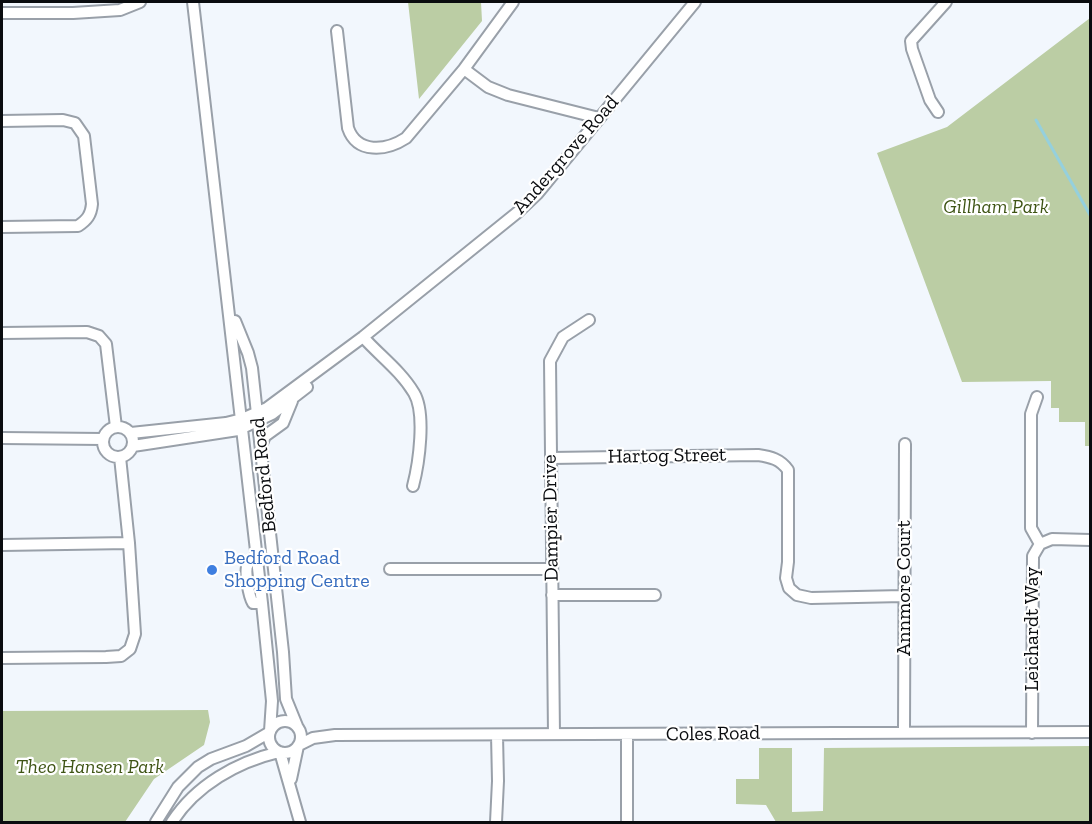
<!DOCTYPE html>
<html>
<head>
<meta charset="utf-8">
<style>
  body { margin:0 }
  #map { position:relative; width:1092px; height:824px; overflow:hidden; background:#f2f7fd; font-family:"Zilla Slab",serif }
  canvas { display:block }
  .frame { position:absolute; inset:0; border:3px solid #0a0c0f; pointer-events:none }
</style>
</head>
<body>
<div id="map">
<canvas width="1092" height="824"></canvas>
<div class="frame"></div>
</div>
<script>
const c = document.querySelector('canvas').getContext('2d');
c.lineJoin = 'round';
function fill(path, color) { c.fillStyle = color; c.fill(path, 'evenodd'); }
function trace(path, color, width, dash) { c.strokeStyle = color; c.lineWidth = width; c.lineCap = dash ? 'butt' : 'round'; c.setLineDash(dash || []); c.stroke(path); }
function drawText(font, color, halo, rows, align = 'center') {
  c.font = font + ' "Zilla Slab",serif'; c.lineWidth = 4.5; c.setLineDash([]); c.textBaseline = 'middle'; c.strokeStyle = halo; c.fillStyle = color; for (const [text, x, y, turn = 0] of rows) {
    c.save(); c.translate(x, y); c.rotate((+turn || 0) * Math.PI / 180); c.textAlign = isNaN(turn) ? turn : align; if (halo) c.strokeText(text, 0, 0); c.fillText(text, 0, 0); c.restore();
  }
}
const green = new Path2D(`
  M408 2H481L482 21 419 99Z
  M1090 18V446H1085V422H1059V408H1051V381L962 382 877 153 947 127Z
  M208 710 210 722 204 745 154 779 125 822H2V711Z
  M1090 746V822H776L766 805 736 804V779H759V748H792V812L823 811 824 748Z`);
const stream = new Path2D(`
  M1036 120 1090 215`);
const minor = new Path2D(`
  M193 2 262 603 272 701 270 731
  M2 13H73L120 10 140 2
  M337 31 348 128C357 154 386 151 406 138L464 69 513 2
  M464 69 488 87 508 95 599 118
  M938 112 930 100 912 49 911 41 946 2
  M2 121 63 120 75 123 84 136 92 204C91 215 87 220 78 226L2 227
  M235 321 248 353 252 368 283 652 286 699 297 726
  M2 333 87 332 99 336 106 344 116 427
  M363 337C380 356 401 371 414 393 426 413 419 463 413 486
  M1037 397 1031 414V528L1040 544
  M103 442a15 15 0 1 1 30 0a15 15 0 1 1-30 0Z
  M131 433 226 423 242 419 267 408 363 337 518 212 537 194 695 2
  M2 438 103 439
  M133 446 238 430 272 414 307 387
  M261 446 265 436 283 423 292 401
  M551 458 758 455C771 457 780 459 788 470V562L786 578 789 588 797 595 811 598 903 596
  M2 545 129 543
  M256 557C254 559 249 562 248 564 244 570 249 597 253 603H262
  M390 569H552
  M552 595H655
  M2 658 106 657 121 656 130 649 135 634 129 543 120 457
  M269 737a16 16 0 1 1 32 0a16 16 0 1 1-32 0Z
  M904 732 905 444
  M1032 733 1033 556 1040 544 1052 539 1090 540
  M554 734 550 361 563 337 589 320
  M627 735V822
  M299 745 313 738 335 735 1090 732
  M280 752 300 822
  M291 779 298 746
  M156 822 178 787 198 767 211 759 246 746 270 732
  M172 822C196 785 237 762 279 752
  M496 822 498 781 497 735`);
const markers = [
  [212,570,6,"#3f7fe0"]
];
const streetNames = [
  ["Andergrove Road",566,155,-49],
  ["Hartog Street",667,456,-1],
  ["Bedford Road",264,475,-96],
  ["Dampier Drive",551,518,-91],
  ["Annmore Court",904,588,-90],
  ["Leichardt Way",1032,629,-90],
  ["Coles Road",713,734,-1]
];
const parkNames = [
  ["Gillham Park",996,207],
  ["Theo Hansen Park",90,767]
];
const shopNames = [
  ["Bedford Road",224,558],
  ["Shopping Centre",224,581]
];
fill(green, '#bbcda4');
trace(stream, '#95d0dd', 3);
trace(minor, '#99a0a9', 14);
trace(minor, '#fff', 10);
for (const [x, y, r, color] of markers) { const dot = new Path2D(); dot.arc(x, y, r, 0, 2 * Math.PI); c.fillStyle = color; c.fill(dot); trace(dot, '#fff', 2); }
drawText('20px', '#0a0c0f', '#fff', streetNames);
drawText('italic 20px', '#3e5414', '#fff', parkNames);
drawText('20px', '#366cbe', '#fff', shopNames, 'left');
</script>
</body>
</html>
